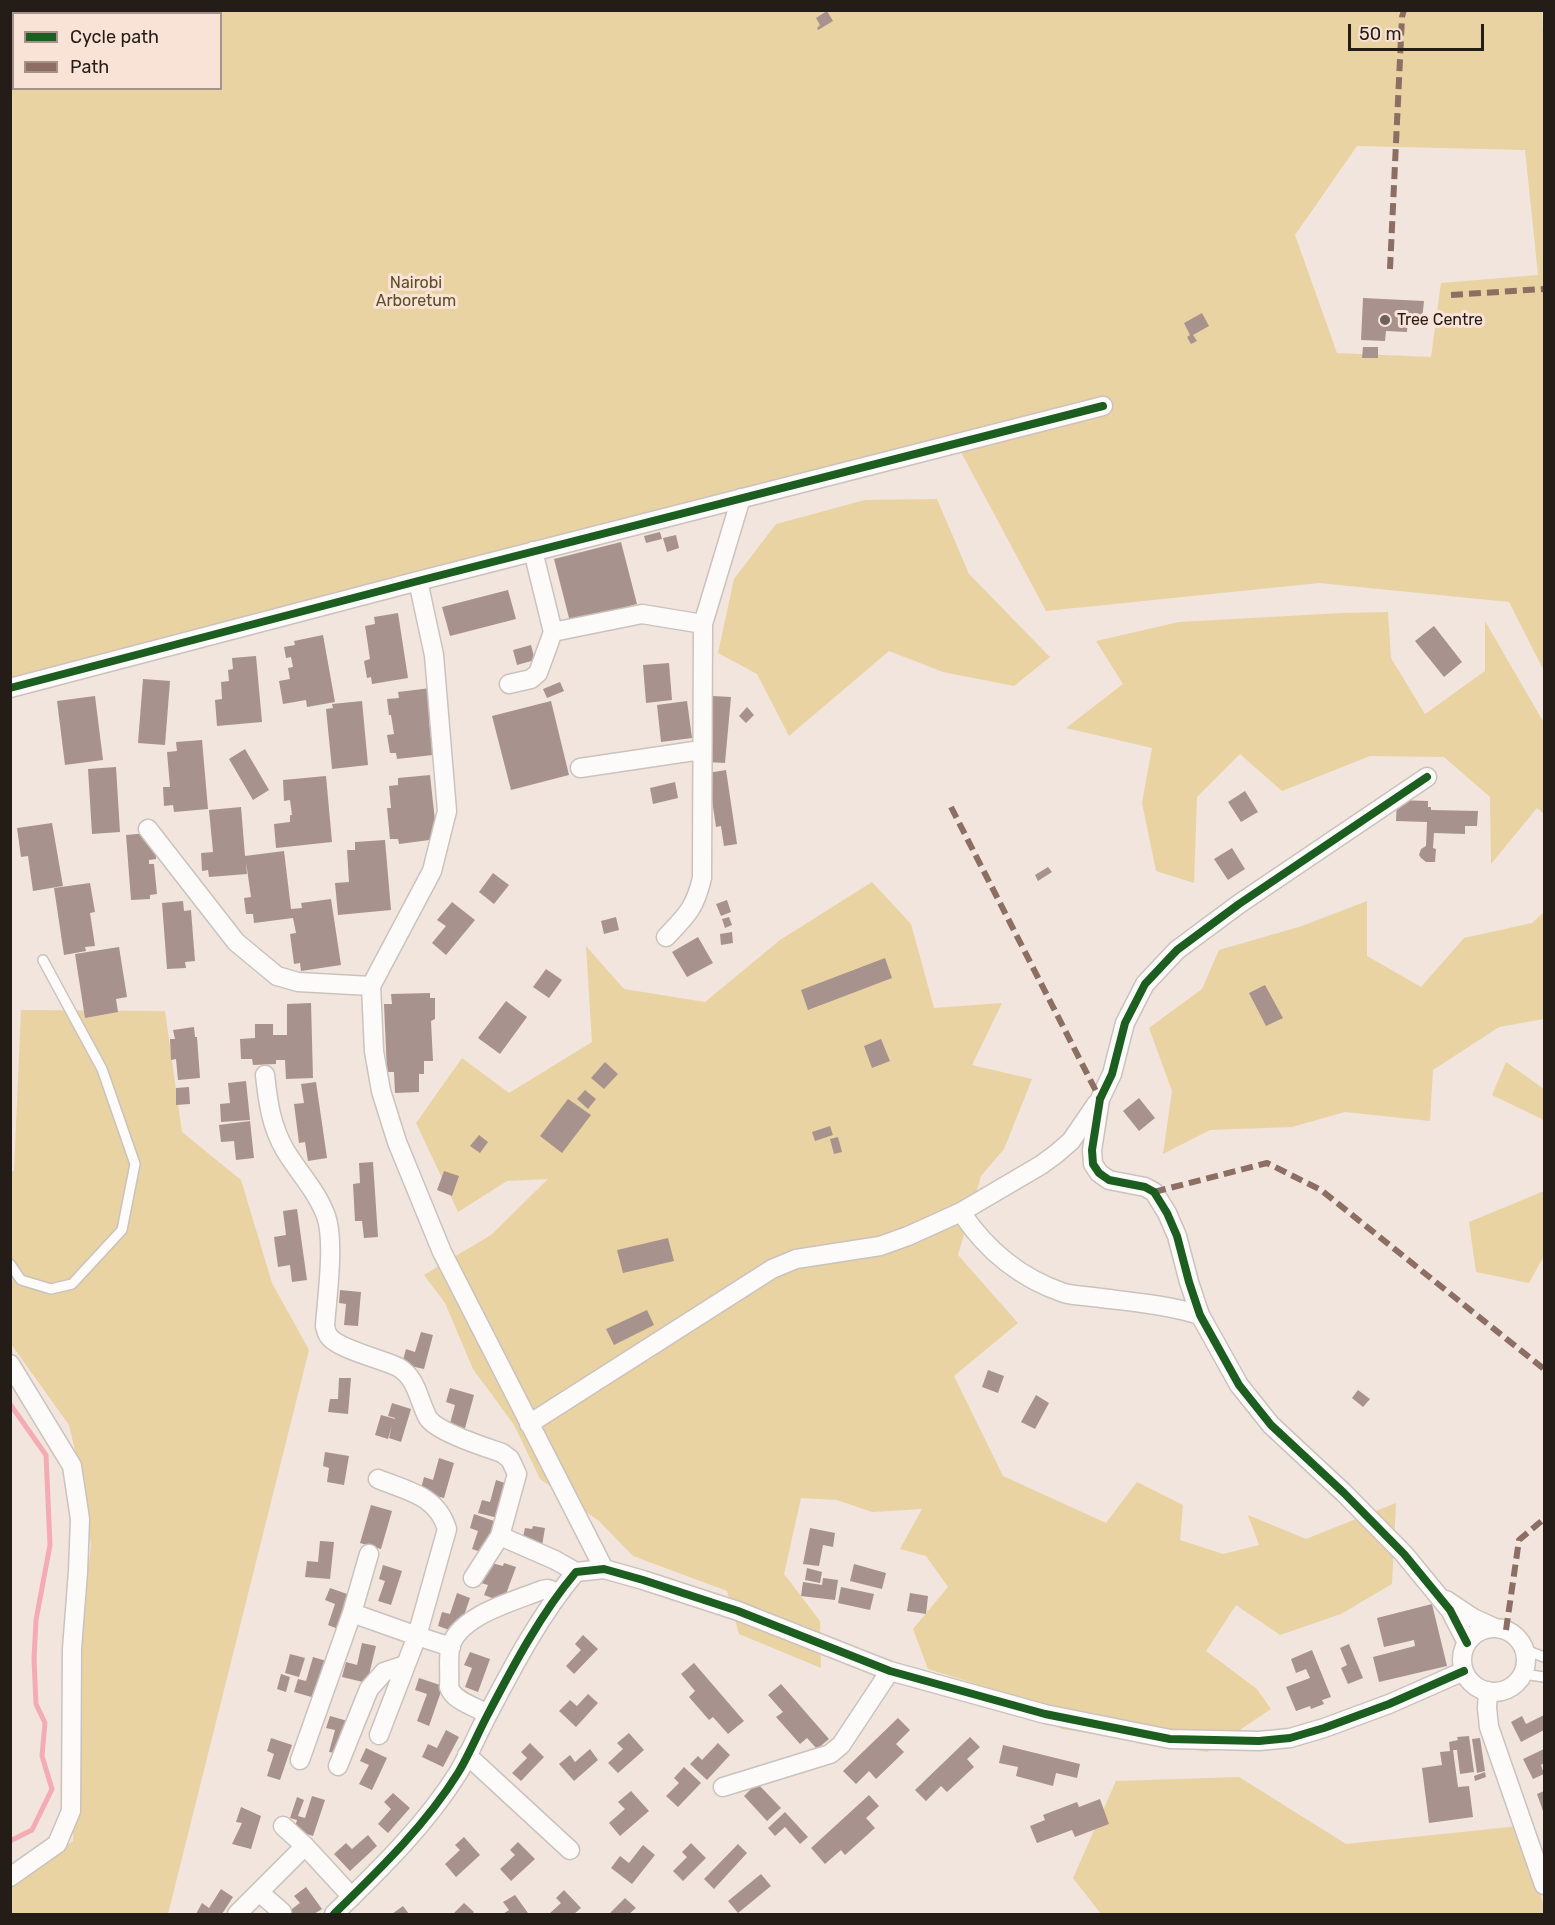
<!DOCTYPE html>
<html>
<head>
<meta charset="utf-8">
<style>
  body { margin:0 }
  #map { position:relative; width:1555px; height:1925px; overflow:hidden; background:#f1e5de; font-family:Rubik,sans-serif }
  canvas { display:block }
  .frame { position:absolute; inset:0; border:12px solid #241c17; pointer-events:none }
  .legend { position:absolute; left:12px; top:12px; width:210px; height:78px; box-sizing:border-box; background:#f9e2d6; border:2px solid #a4938a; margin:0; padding:8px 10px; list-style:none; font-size:18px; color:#241c17 }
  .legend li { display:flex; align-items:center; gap:12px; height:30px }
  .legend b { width:30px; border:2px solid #a4938a }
  .scale { position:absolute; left:1348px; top:24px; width:136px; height:27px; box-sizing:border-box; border:3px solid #241c17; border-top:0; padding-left:8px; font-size:18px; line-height:21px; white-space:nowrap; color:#241c17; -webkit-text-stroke:4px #f9e2d6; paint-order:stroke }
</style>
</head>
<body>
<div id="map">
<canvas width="1555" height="1925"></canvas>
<div class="frame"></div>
<ul class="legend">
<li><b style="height:8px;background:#1b5e20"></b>Cycle path</li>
<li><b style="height:8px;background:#8d6e63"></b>Path</li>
</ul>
<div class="scale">50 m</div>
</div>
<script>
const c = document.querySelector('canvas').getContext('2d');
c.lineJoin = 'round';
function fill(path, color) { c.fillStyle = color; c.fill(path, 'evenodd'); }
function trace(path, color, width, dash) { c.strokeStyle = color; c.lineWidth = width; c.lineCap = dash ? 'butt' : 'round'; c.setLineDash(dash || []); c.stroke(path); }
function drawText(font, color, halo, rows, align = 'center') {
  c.font = font + ' Rubik,sans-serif'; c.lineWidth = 6; c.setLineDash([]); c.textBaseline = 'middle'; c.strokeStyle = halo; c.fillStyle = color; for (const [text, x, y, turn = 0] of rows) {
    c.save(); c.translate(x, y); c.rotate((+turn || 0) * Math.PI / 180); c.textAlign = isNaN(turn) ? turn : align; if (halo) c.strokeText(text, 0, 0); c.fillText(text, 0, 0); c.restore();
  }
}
const green = new Path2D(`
  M10 11H1542L1544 50V671L1509 602 1319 583 1046 611 961 452 11 678ZM14 14H220V88H14ZM1357 146 1525 150 1538 275 1441 283 1431 357 1337 353 1295 235Z
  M937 499 969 574 1050 657 1014 686 943 672 889 651 789 736 757 674 718 653 734 579 776 524 865 500Z
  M1388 612 1391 658 1425 714 1485 671V621L1544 723V814L1537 808 1491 864 1490 797 1444 757 1370 756 1282 791 1240 754 1197 797 1194 883 1156 871 1142 803 1152 748 1066 728 1123 684 1096 641 1179 622 1342 613Z
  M872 882 911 924 934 1008 1002 1003 972 1065 1032 1079 1004 1149 981 1176 958 1255 1018 1323 954 1376 1003 1476 1106 1523 1137 1482 1183 1505 1180 1540 1223 1554 1259 1545 1248 1515 1306 1539 1396 1503 1392 1584 1341 1614 1280 1635 1236 1605 1206 1651 1257 1689 1271 1709 1207 1752 1062 1729 989 1688 928 1669 913 1629 948 1587 926 1556 900 1549 922 1509 872 1512 837 1500 801 1498 784 1574 820 1621 821 1668 739 1634 727 1591 633 1556 599 1521 540 1479 514 1425 473 1369 445 1303 424 1275 491 1235 548 1179 507 1181 458 1212 416 1123 462 1058 509 1093 592 1042 586 946 624 989 705 1002 780 940Z
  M1367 901V956L1421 987 1464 938 1532 923 1544 912V1019L1499 1027 1433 1070 1430 1121 1345 1112 1292 1127 1210 1130 1163 1154 1172 1091 1149 1028 1202 989 1219 950 1302 926Z
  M21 1010 165 1011 182 1132 241 1180 272 1283 309 1350 168 1914H11V1883L73 1841 79 1639 91 1546 82 1481 69 1425 11 1344 10 1172 14 1171Z
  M1506 1062 1544 1089V1120L1492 1095Z
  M1544 1191V1256L1529 1283 1476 1272 1469 1222Z
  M1239 1777 1346 1844 1519 1826 1544 1906V1914H1101L1073 1878 1116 1781Z`);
const stream = new Path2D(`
  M10 1404 46 1455 50 1545 36 1620 34 1659 36 1704 45 1723 42 1756 52 1789 32 1830 10 1841`);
const building = new Path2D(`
  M827 11 833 21 818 30 817 28 820 25 816 18Z
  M1363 298 1424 301 1422 320 1408 319 1407 332 1386 331 1385 341 1361 340Z
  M1202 313 1209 326 1193 335 1197 341 1191 344 1187 337 1190 335 1184 323Z
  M1363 347H1378V358H1362Z
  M660 532 662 539 646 543 644 536Z
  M676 535 679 548 667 552 663 538Z
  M621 542 637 604 570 622 554 559Z
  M508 590 516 619 450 636 442 607Z
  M398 613 408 678 372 684 371 677 367 678 364 661 370 659 365 626 375 624 374 617Z
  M1434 626 1462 662 1444 677 1415 641Z
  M323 635 335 702 307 707 306 700 283 704 279 681 290 679 288 668 293 667 291 657 286 658 284 647 295 645 294 641Z
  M531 645 535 660 517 665 513 650Z
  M256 656 262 722 217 726 215 700 222 699 221 682 229 681 228 670 233 669 232 658Z
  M669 663 672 700 646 703 643 665Z
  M143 679 170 681 165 745 138 743Z
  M560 682 564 691 547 698 543 689Z
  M431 688 435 721H429L433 755 397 759 396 753H390L387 735 394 734 391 715H389L387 699 399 698 398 692Z
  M95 696 103 760 65 765 57 701Z
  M712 696 731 697 725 763 706 762Z
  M362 701 368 765 332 769 326 709 333 708 332 704Z
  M551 701 569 775 511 790 492 716Z
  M687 701 692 738 661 742 657 705Z
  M747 707 754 715 746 723 739 716Z
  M202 740 208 809 174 812 173 805 164 806 163 787H170L167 752 177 751 176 742Z
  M245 749 269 790 253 800 229 759Z
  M116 767 120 832 92 834 88 769Z
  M726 770 737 844 724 846 721 826 716 827 708 773Z
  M430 775 437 839 399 844 398 839H390L387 808H391L389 786 398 785V778Z
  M326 776 332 842 276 848 274 824 290 822V815H292L290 800 284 801 283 780Z
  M675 782 678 798 653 804 650 788Z
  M1245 791 1258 812 1241 822 1228 802Z
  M1397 800 1428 801V807H1431V810L1478 811 1477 826H1465V834L1434 833 1433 848 1436 849 1435 862H1426L1421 858 1419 855 1421 849 1426 846 1427 822 1396 821Z
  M241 807 245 856 284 851 291 909 302 908 301 903 331 899 341 965 301 971 300 963 294 964 290 934 296 933 293 918 254 923 253 914H246L244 898 251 897 246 862 247 874 209 877 208 870 202 871 201 853 213 852 209 810Z
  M52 823 63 886 33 891 28 856 21 857 17 828Z
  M148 833 155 841 156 859 149 860V864H154L157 894 150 895V899L131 900 126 835Z
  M385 840 391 910 338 915 335 883 349 882 347 850H355V842Z
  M1232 848 1245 869 1228 880 1214 859Z
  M1048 867 1052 872 1038 881 1035 875Z
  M493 873 509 885 494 904 479 892Z
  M90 883 95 912 90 913 95 946 85 947 86 951 64 955 54 888Z
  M727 900 731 912 721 916 716 904Z
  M183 901 184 911 191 910 195 961 185 962 186 968 167 969 162 903Z
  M452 902 475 920 446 955 432 943 446 926 437 920Z
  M616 917 619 930 604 934 601 921Z
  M729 917 732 925 725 928 722 919Z
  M732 932 733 943 721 945 720 934Z
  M698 937 713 963 687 977 672 952Z
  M119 947 127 997 116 999 118 1012 85 1018 75 954Z
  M885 958 892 978 808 1010 801 990Z
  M546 969 562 980 549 998 533 987Z
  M1265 985 1283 1018 1266 1026 1249 993Z
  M430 993V998H435V1019L431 1021 433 1061H424V1074H419V1092L395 1093 394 1072H387L384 1004H392L391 994Z
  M506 1001 527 1017 500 1054 478 1038Z
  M311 1003 313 1078 286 1079 285 1060H276V1064L253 1065 252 1059H241L240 1039 255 1038V1024H273V1035H287V1004Z
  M194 1027 195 1037H197L200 1078 178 1080 176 1059 171 1060 170 1039H175L173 1030Z
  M881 1039 890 1061 872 1068 864 1046Z
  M605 1062 618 1074 604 1089 591 1078Z
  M246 1081 250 1120 221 1122 220 1104 230 1103 228 1083Z
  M316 1082 327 1158 308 1161 305 1142 299 1143 294 1104 304 1103 301 1084Z
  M189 1087 190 1104 176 1105V1088Z
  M585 1090 596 1099 588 1109 577 1099Z
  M1139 1098 1155 1118 1139 1131 1123 1111Z
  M568 1099 591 1115 562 1153 540 1136Z
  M250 1121 254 1158 236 1160 234 1141 221 1142 219 1125Z
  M830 1126 833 1135 815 1141 812 1132Z
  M479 1135 488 1142 480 1153 470 1146Z
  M838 1137 842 1152 834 1154 830 1139Z
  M373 1162 378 1237 364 1238 362 1221H355L353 1184 360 1183 359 1163Z
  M444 1171 459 1176 452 1196 437 1190Z
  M297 1209 307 1280 292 1282 290 1265 278 1267 274 1237 286 1235 283 1211Z
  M668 1238 674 1261 623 1273 617 1250Z
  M340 1290 361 1292 358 1326 344 1325 346 1304 339 1303Z
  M647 1310 654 1325 614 1345 606 1329Z
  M421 1332 433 1335 424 1369 402 1364 406 1349 415 1352Z
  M988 1370 1004 1376 998 1393 982 1387Z
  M339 1378H351L348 1414 328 1412 330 1399H338Z
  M450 1388 474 1395 464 1432 449 1427 455 1405 446 1402Z
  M1358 1390 1370 1399 1363 1407 1352 1398Z
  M1036 1395 1049 1403 1035 1429 1021 1422Z
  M392 1403 411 1409 401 1442 389 1438 392 1425 388 1439 375 1435 381 1415 395 1419V1418L388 1416Z
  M325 1452 349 1456 344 1485 327 1482 329 1468 323 1466Z
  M439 1458 454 1463 444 1498 420 1492 424 1477 433 1480Z
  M496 1480 508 1484 498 1518 478 1513 482 1500 490 1502Z
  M371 1505 392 1511 381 1549 360 1543Z
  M474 1514 494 1521 484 1553 472 1549 478 1531 470 1528Z
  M533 1526 545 1528 542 1546 522 1541 525 1528 532 1529Z
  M810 1528 835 1533 833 1547 823 1545 819 1566 803 1564Z
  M320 1541 334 1542 330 1579 305 1577 307 1561 318 1562Z
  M488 1562 503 1566 504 1563 516 1567 503 1602 484 1595 488 1585 481 1583Z
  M854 1564 886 1573 882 1589 850 1581Z
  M383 1565 402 1571 391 1605 378 1601 385 1581 379 1579Z
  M807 1568 822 1572 820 1583 805 1580Z
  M823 1578 838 1580 835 1600 801 1596 803 1582 822 1585Z
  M841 1587 874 1594 870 1610 838 1603Z
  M330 1588 350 1595 338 1629 328 1625 335 1604 325 1600Z
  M457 1593 470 1598 458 1633 438 1626 442 1612 450 1614Z
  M910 1593 928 1596 926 1614 907 1611Z
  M1432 1604 1447 1666 1379 1682 1373 1657 1415 1646 1414 1640 1384 1647 1377 1618Z
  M583 1635 598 1649 574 1674 566 1666 581 1650 575 1644Z
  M362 1643 376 1646 367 1683 342 1677 346 1662 357 1665Z
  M1349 1644 1363 1678 1348 1684 1341 1668 1347 1665 1340 1648Z
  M1312 1650 1331 1697 1322 1700 1324 1704 1311 1709 1310 1706 1296 1711 1286 1687 1310 1678 1306 1669 1296 1673 1291 1659Z
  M470 1652 490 1659 478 1692 465 1687 472 1668 464 1665Z
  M290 1654 305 1658 299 1677 285 1673Z
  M313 1657 326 1661 315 1698 294 1692 298 1679 306 1681Z
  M694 1663 744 1721 728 1734 713 1717 709 1720 689 1697 695 1691 681 1674Z
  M281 1674 290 1677 286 1692 277 1689Z
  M419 1678 443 1686 429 1726 417 1721 427 1694 415 1690Z
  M781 1684 829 1739 817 1749 807 1738 800 1744 776 1717 783 1712 768 1695Z
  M588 1694 598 1703 576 1727 559 1711 570 1700 577 1706Z
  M1544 1715V1730L1521 1742 1511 1722 1522 1716 1526 1724Z
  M330 1716 351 1722 341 1754 329 1752 335 1730 326 1728Z
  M898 1718 910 1730 896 1744 904 1752 876 1779 869 1771 856 1784 843 1771Z
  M446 1730 459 1737 443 1767 422 1757 428 1744 437 1748Z
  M629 1733 644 1750 618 1773 608 1763 623 1749 617 1743Z
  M1469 1736 1474 1772 1460 1774 1457 1750H1453L1458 1787 1469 1786 1473 1817 1429 1823 1422 1768 1442 1765 1440 1752 1450 1751 1449 1742 1458 1740 1457 1737Z
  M970 1737 980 1747 967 1759 974 1767 947 1792 941 1786 926 1801 915 1790Z
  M271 1738 292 1745 280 1780 267 1776 274 1754 267 1751Z
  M1480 1738 1485 1771 1477 1773 1472 1739Z
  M530 1743 544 1757 521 1781 512 1773 527 1758 521 1752Z
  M718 1743 730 1755 707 1780 690 1764 698 1756 702 1760Z
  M1003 1745 1080 1764 1077 1778 1056 1773 1053 1786 1016 1776 1018 1767 999 1763Z
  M366 1748 387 1758 372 1790 359 1784 369 1765 360 1761Z
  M590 1749 598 1760 574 1781 559 1764 570 1755 575 1762Z
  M1544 1749V1763L1541 1765 1544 1774 1533 1779 1523 1759Z
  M684 1767 701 1783 678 1807 666 1796 679 1783 674 1778Z
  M1485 1772 1486 1777 1475 1781 1474 1776Z
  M757 1783 781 1808 767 1821 744 1796Z
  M631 1791 649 1811 620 1836 609 1823 625 1809 618 1802Z
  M1544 1791V1814L1537 1794Z
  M393 1793 410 1808 388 1833 378 1824 391 1809 384 1802Z
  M869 1795 879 1806 866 1818 875 1828 845 1855 841 1850 825 1864 811 1848Z
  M312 1796 325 1800 313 1836 294 1830 297 1820 290 1818 297 1797 304 1800 298 1816 305 1818Z
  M1100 1799 1109 1824 1075 1837 1072 1830 1037 1843 1030 1826 1045 1820 1043 1815 1077 1802 1079 1807Z
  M241 1807 261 1816 251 1849 232 1844 242 1823 236 1822Z
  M785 1812 808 1837 800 1844 785 1827 775 1836 768 1828Z
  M368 1835 377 1846 350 1871 334 1854 346 1843 352 1849Z
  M464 1837 480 1855 456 1877 445 1864 460 1850 455 1845Z
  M518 1842 535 1859 511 1881 500 1869 515 1855 510 1850Z
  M691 1843 706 1858 683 1881 673 1871 687 1857 682 1852Z
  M738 1844 747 1853 714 1889 704 1879Z
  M643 1845 655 1855 632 1884 611 1868 620 1856 629 1863Z
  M761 1874 771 1886 738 1913 728 1901Z
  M306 1887 322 1909 314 1914H285L300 1903 294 1896Z
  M221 1889 233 1897 222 1914H196L202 1903 209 1908Z
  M564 1890 581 1908 574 1914H549L561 1903 556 1898Z
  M515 1895 528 1913 503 1914 509 1910 503 1902Z
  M625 1898 636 1908 629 1914H609Z
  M464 1903 474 1912 472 1914H453Z
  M403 1906 409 1914H392Z`);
const service = new Path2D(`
  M10 1264 21 1280 51 1289 72 1284 122 1230 135 1164 102 1069 43 960
  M1525 1650 1544 1657
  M1523 1674 1544 1677`);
const minor = new Path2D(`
  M533 551 553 632 642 614 703 624 741 498
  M509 684 531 679 538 673 553 632
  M10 688 418 581 1103 406
  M580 768 701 750
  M1427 777 1239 904 1177 950 1145 984 1125 1023 1112 1074 1100 1099 1092 1150 1093 1164 1099 1173 1109 1180 1145 1187 1154 1192 1167 1213 1177 1236 1189 1282 1200 1315 1239 1385 1271 1425 1344 1493 1404 1554 1450 1610 1467 1643
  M148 829 236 942 277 976 298 982 371 986 374 1051 381 1091 397 1142 442 1252 604 1569
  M666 937C687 915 695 908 702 878L703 624
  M371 986 432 871 447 811 434 655 418 581
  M265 1075C268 1102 271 1126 285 1150 298 1172 317 1191 326 1216 335 1241 327 1297 325 1326 326 1329 326 1332 328 1335 336 1349 382 1359 398 1367 418 1379 418 1400 428 1418 437 1432 485 1447 502 1453L510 1459 517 1474 500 1536 555 1560 576 1572
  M961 1212C986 1250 1020 1278 1064 1293 1075 1296 1089 1296 1101 1298 1134 1302 1168 1305 1200 1315
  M10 1364 72 1466 80 1519 78 1572 72 1649 71 1811 57 1844 10 1877
  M529 1424 772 1269 796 1259 880 1246 908 1236 961 1212 1041 1165 1056 1154 1071 1141 1097 1103
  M378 1479C407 1491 437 1495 447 1529L417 1636 451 1647
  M473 1578 500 1536
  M1446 1600 1473 1618 1495 1628
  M352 1613 417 1636 379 1735
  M1462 1660a32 32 0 1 1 64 0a32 32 0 1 1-64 0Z
  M1488 1691 1487 1708 1489 1727 1544 1885
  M488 1714C476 1707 453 1701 449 1687 450 1674 448 1661 450 1649 456 1616 515 1601 542 1590L548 1589 558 1593
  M467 1755 570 1850
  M300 1760 352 1613 369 1554
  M338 1766 369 1689 384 1672 405 1665
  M723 1787 830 1754 841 1745 890 1671
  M305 1846 352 1897
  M259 1892 282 1912
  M237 1914 305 1846 283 1826
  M334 1914C378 1871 425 1826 458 1773 469 1755 477 1735 487 1716 512 1668 541 1613 576 1572L604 1569 643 1580 738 1611 890 1671 1045 1714 1170 1739 1259 1741 1290 1738 1324 1728 1389 1704 1464 1671`);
const quiet = new Path2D(`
  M1390 269 1402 17 1404 10
  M1451 295 1544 289
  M951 807 1100 1099
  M1154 1192 1267 1163 1321 1190 1544 1369
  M1506 1630 1519 1540 1544 1519`);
const cycleway = new Path2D(`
  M10 688 418 581 1103 406
  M1427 777 1239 904 1177 950 1145 984 1125 1023 1112 1074 1100 1099 1092 1150 1093 1164 1099 1173 1109 1180 1145 1187 1154 1192 1167 1213 1177 1236 1189 1282 1200 1315 1239 1385 1271 1425 1344 1493 1404 1554 1450 1610 1467 1643
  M334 1914C378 1871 425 1826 458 1773 469 1755 477 1735 487 1716 512 1668 541 1613 576 1572L604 1569 643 1580 738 1611 890 1671 1045 1714 1170 1739 1259 1741 1290 1738 1324 1728 1389 1704 1464 1671`);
const markers = [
  [1385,320,6,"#6c625d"]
];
const parkNames = [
  ["Nairobi",416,283],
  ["Arboretum",416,301]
];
const poiNames = [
  ["Tree Centre",1397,320]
];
fill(green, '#e9d3a2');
trace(stream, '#f4abb3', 5);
fill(building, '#a8928d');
trace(service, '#cbc2bd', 12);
trace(minor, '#cbc2bd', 21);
trace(service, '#fdfbfa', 9);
trace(minor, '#fdfbfa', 18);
trace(quiet, '#8d6e63', 6, [12, 6]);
trace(cycleway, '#1b5e20', 8);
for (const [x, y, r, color] of markers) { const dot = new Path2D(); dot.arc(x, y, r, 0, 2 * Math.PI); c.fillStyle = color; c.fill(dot); trace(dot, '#f9e2d6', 2); }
drawText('16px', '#5c4e26', '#f9e2d6', parkNames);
drawText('16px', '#241c17', '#f9e2d6', poiNames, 'left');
</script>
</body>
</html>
